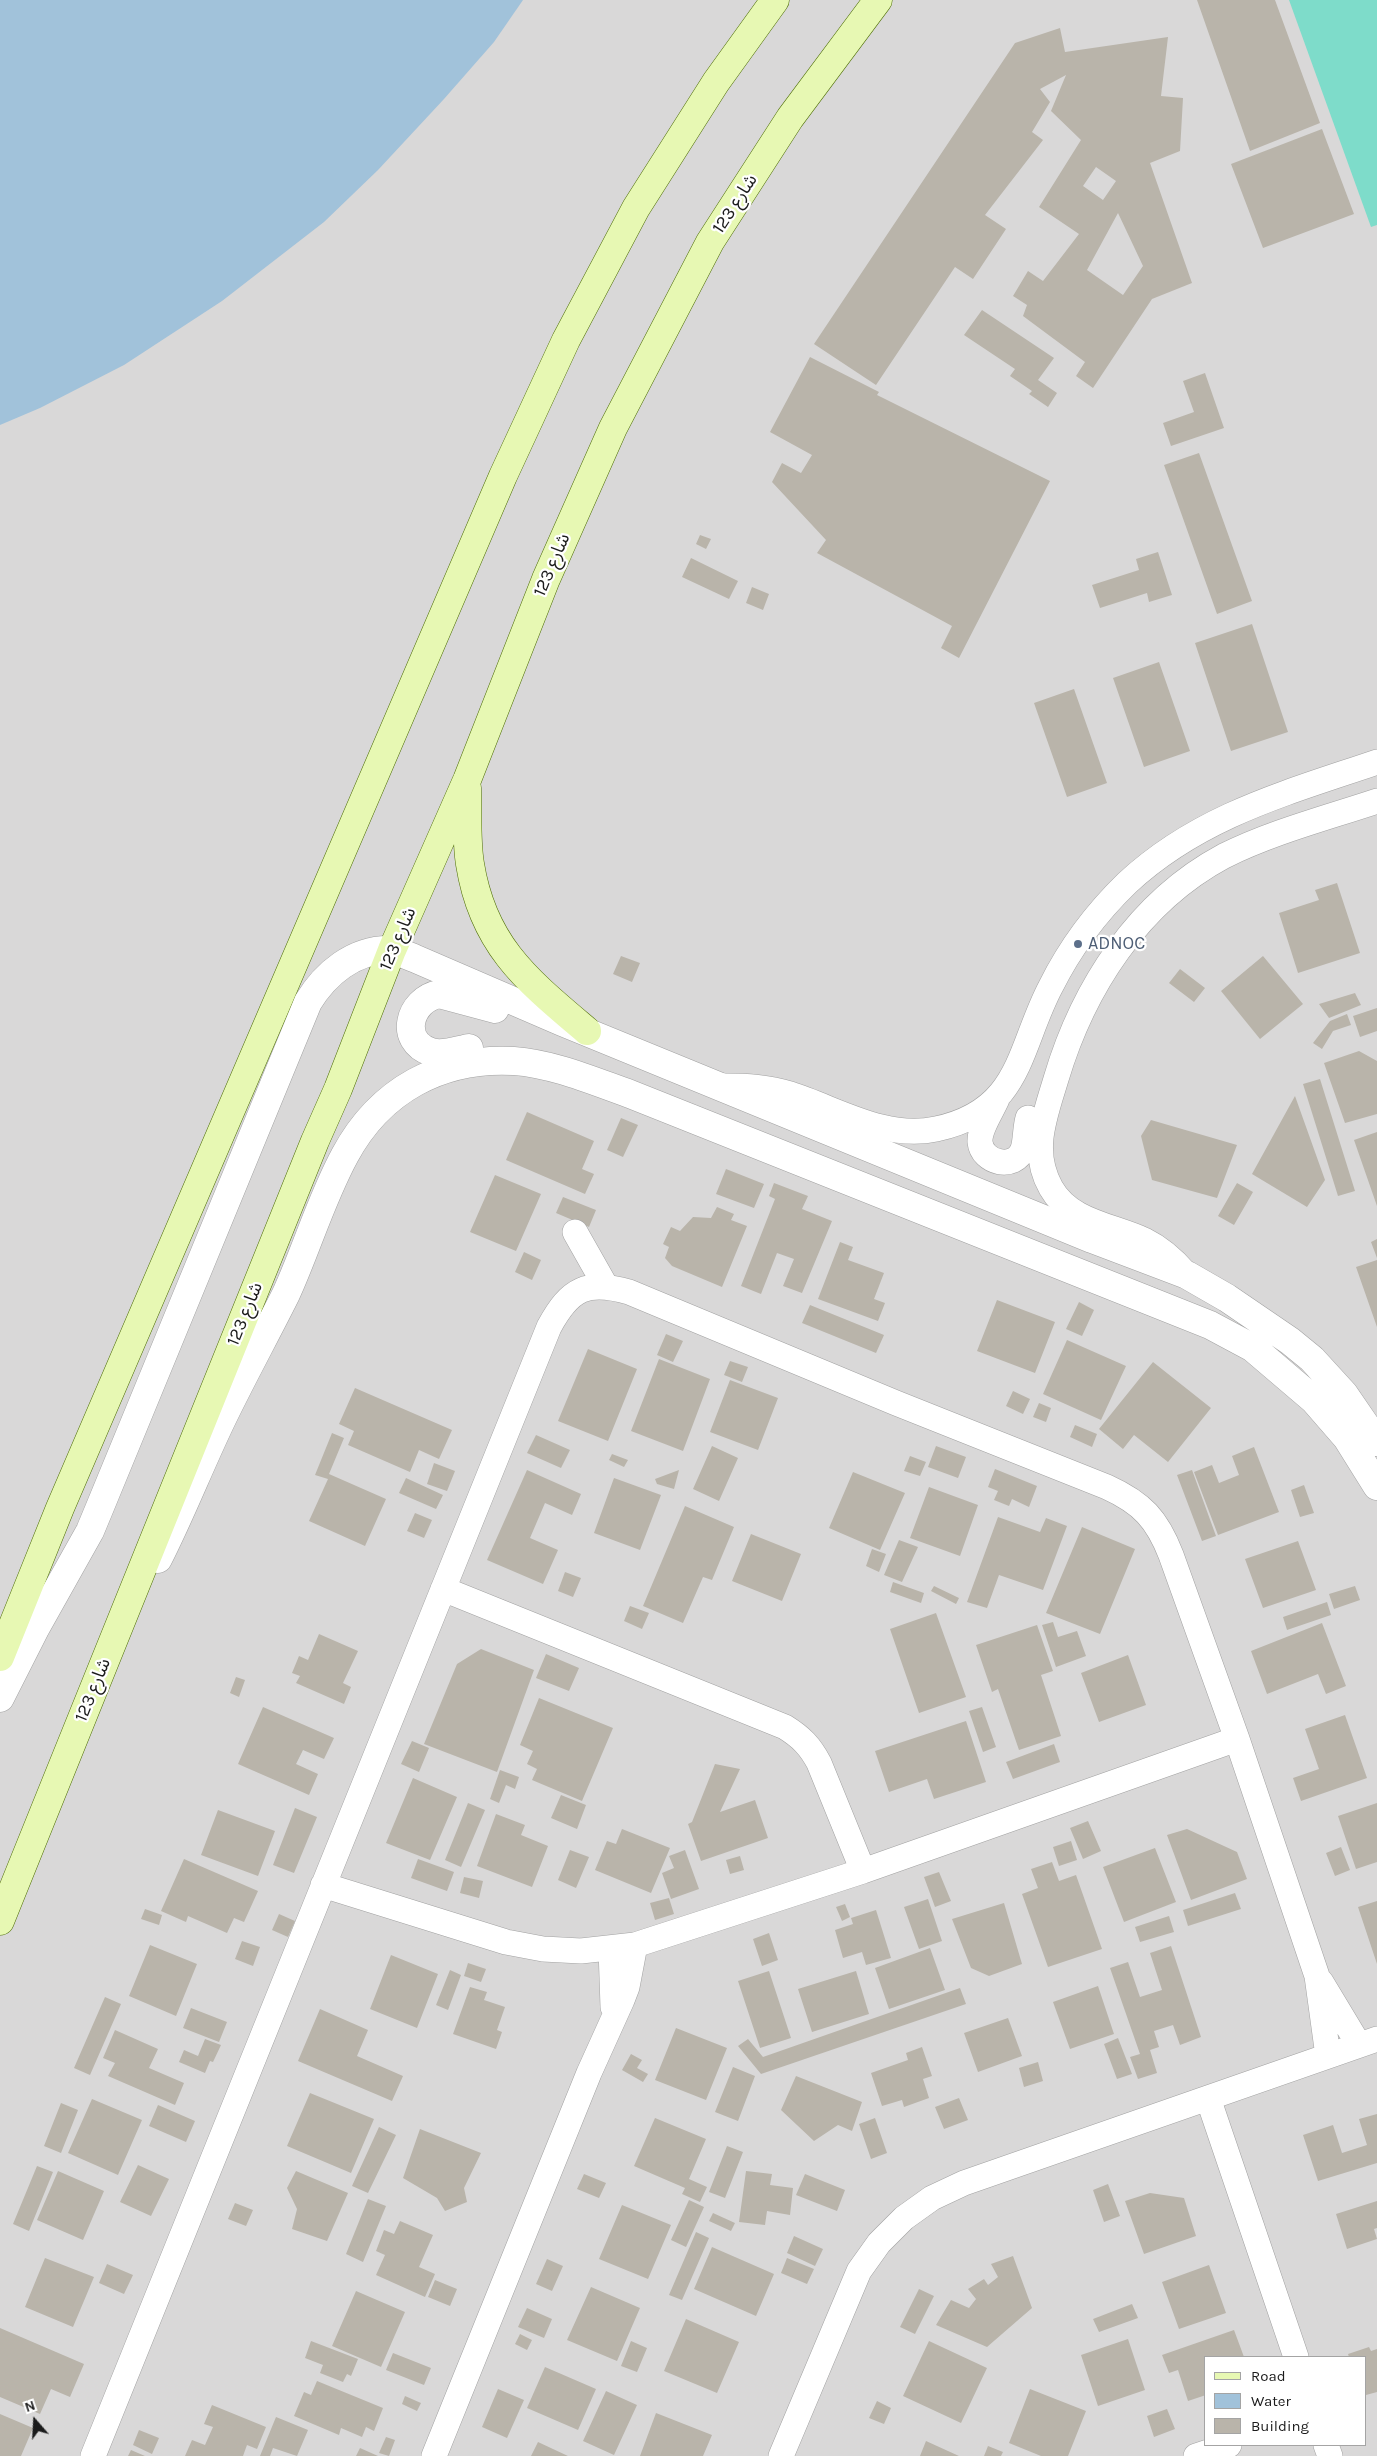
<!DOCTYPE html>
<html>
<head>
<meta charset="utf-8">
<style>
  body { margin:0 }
  #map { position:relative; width:1377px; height:2456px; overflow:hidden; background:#edebe1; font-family:Karla,sans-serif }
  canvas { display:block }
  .legend { position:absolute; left:1204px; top:2356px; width:162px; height:90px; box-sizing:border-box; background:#fff; border:1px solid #a4a4a4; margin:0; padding:6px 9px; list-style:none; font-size:15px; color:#1b1b1b }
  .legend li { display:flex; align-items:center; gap:10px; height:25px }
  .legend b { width:25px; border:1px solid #a4a4a4 }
  .north { position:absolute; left:10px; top:2396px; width:50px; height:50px; -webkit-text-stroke:4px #fff; paint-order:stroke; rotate:341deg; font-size:14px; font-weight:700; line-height:20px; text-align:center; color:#1b1b1b }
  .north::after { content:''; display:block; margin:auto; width:18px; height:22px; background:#1b1b1b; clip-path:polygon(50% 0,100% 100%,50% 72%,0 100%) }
</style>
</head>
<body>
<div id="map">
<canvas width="1377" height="2456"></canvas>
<ul class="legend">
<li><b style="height:6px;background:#e7f8b3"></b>Road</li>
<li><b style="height:14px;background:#a1c2da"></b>Water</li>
<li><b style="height:14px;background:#b9b4aa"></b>Building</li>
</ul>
<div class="north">N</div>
</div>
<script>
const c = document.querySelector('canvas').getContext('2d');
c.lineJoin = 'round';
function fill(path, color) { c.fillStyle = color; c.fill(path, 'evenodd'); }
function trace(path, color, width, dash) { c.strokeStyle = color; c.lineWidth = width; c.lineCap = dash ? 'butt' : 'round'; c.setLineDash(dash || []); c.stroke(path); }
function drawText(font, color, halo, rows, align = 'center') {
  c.font = font + ' Karla,"Noto Sans Arabic",sans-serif'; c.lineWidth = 4.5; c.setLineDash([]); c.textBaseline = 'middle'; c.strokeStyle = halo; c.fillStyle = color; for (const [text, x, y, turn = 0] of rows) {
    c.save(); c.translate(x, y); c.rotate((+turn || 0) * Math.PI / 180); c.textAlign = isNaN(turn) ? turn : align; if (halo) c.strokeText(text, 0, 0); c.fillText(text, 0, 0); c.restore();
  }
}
const residential = new Path2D(`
  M0 0H1377V2456H0ZM1206 2357H1366V2445H1206Z`);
const pitch = new Path2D(`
  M1289 0H1377V225L1371 227Z`);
const water = new Path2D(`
  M0 0H523L494 42 444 99 378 170 324 222 222 301 124 365 40 408 0 425Z`);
const building = new Path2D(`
  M1197 0H1275L1320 123 1250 151Z
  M1060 28 1065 52 1168 37 1161 96 1183 98 1180 151 1150 163 1192 283 1152 299 1093 388 1076 376 1085 362 1023 316 1027 305 1013 296 1028 271 1043 281 1079 234 1039 207 1081 140 1051 111 1066 75 1040 89 1050 102 1032 132 1043 140 985 215 1006 229 973 279 955 267 876 385 814 344 1015 43ZM1096 167 1116 181 1103 200 1083 186ZM1118 213 1143 266 1123 295 1087 270Z
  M1322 129 1354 214 1263 248 1231 164Z
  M982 310 1054 358 1038 380 1057 393 1048 407 1029 394 1032 391 1010 376 1015 369 964 335Z
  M810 357 879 392 877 395 1050 481 959 658 941 648 952 626 817 553 826 540 772 482 782 463 801 473 812 455 770 432Z
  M1205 373 1224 428 1171 446 1163 423 1194 412 1183 381Z
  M1199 453 1252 601 1217 614 1164 465Z
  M700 535 711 539 706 549 696 544Z
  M1158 552 1172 595 1149 602 1147 593 1100 608 1092 585 1139 570 1136 559Z
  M691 558 738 581 729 599 682 577Z
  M752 587 769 594 763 610 746 603Z
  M1252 624 1288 732 1231 751 1195 643Z
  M1159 662 1190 751 1144 767 1113 678Z
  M1074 689 1107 783 1067 797 1034 703Z
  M1337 883 1360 953 1298 973 1279 913 1319 900 1315 890Z
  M621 956 640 963 632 982 613 974Z
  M1263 956 1303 1004 1260 1039 1221 991Z
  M1180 969 1205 988 1194 1002 1169 983Z
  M1355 993 1361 1005 1329 1018 1319 1004Z
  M1377 1008V1031L1360 1037 1353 1016Z
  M1347 1014 1351 1025 1333 1031 1322 1049 1313 1043 1330 1021Z
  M1359 1051 1377 1061V1114L1345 1123 1324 1063Z
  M1320 1079 1355 1191 1338 1196 1303 1084Z
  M1295 1096 1325 1180 1307 1207 1252 1174Z
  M527 1112 594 1141 582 1169 594 1174 585 1194 506 1160Z
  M621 1118 638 1125 623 1157 607 1150Z
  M1151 1120 1237 1145 1217 1198 1152 1180 1141 1136Z
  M1377 1132V1206L1354 1140Z
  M726 1169 764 1184 754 1208 716 1194Z
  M495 1175 541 1194 516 1251 470 1232Z
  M774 1183 808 1196 802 1209 832 1221 802 1293 783 1286 794 1259 777 1253 761 1294 741 1286 775 1199 769 1196Z
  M1237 1183 1253 1192 1234 1225 1218 1216Z
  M563 1197 596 1210 589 1227 556 1213Z
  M717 1207 734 1214 731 1220 747 1226 722 1287 672 1266 665 1258 669 1247 663 1244 671 1227 680 1231 693 1217 711 1218Z
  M1377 1239V1258L1371 1242Z
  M840 1242 853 1247 848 1260 884 1273 874 1299 885 1303 878 1321 818 1299Z
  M524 1252 541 1260 532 1280 515 1272Z
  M1377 1260V1327L1356 1267Z
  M997 1300 1055 1322 1035 1373 977 1351Z
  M1079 1302 1094 1310 1082 1336 1066 1329Z
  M810 1305 884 1335 876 1353 802 1323Z
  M666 1334 683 1341 673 1362 657 1355Z
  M1067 1340 1126 1366 1101 1420 1043 1394Z
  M588 1349 637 1369 608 1441 558 1421Z
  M659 1359 710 1379 683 1451 631 1431Z
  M730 1361 748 1367 742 1382 724 1375Z
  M1153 1362 1211 1408 1168 1462 1134 1435 1123 1449 1099 1429Z
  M730 1380 778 1398 758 1450 710 1432Z
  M355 1388 452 1430 439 1459 419 1450 410 1472 348 1445 354 1431 339 1424Z
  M1013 1391 1030 1399 1023 1414 1006 1406Z
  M1039 1403 1051 1408 1046 1422 1033 1417Z
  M1075 1425 1097 1434 1092 1447 1070 1437Z
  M332 1433 344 1438 329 1474 386 1499 365 1546 309 1521 328 1479 315 1475Z
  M536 1435 570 1450 561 1468 527 1453Z
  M712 1446 738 1458 719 1501 693 1489Z
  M936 1446 966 1457 958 1478 928 1467Z
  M1254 1447 1279 1512 1218 1535 1194 1472 1212 1465 1219 1483 1239 1475 1232 1456Z
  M612 1454 628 1460 624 1467 609 1460Z
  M910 1456 926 1462 920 1476 904 1471Z
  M434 1463 455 1471 447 1491 427 1484Z
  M995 1469 1037 1486 1029 1507 1012 1499 1009 1506 994 1500 998 1491 988 1487Z
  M527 1470 581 1494 572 1515 545 1503 530 1538 558 1550 543 1584 487 1560Z
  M679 1470 674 1489 657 1484 655 1479Z
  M1192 1470 1216 1536 1202 1541 1177 1475Z
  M853 1472 905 1493 880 1550 829 1528Z
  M406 1478 443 1495 436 1509 399 1493Z
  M614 1478 661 1495 640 1550 594 1533Z
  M1304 1485 1314 1513 1300 1517 1291 1490Z
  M929 1487 978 1505 960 1556 910 1538Z
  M685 1506 734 1527 712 1580 703 1577 683 1623 643 1606Z
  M415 1513 432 1520 424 1538 407 1531Z
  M998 1517 1040 1532 1046 1518 1067 1526 1043 1590 999 1575 987 1608 967 1602Z
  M1082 1527 1135 1549 1100 1634 1046 1613Z
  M751 1534 801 1554 782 1601 732 1581Z
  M899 1540 918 1547 902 1582 884 1575Z
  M1298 1541 1316 1590 1263 1608 1245 1559Z
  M872 1549 886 1554 879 1572 866 1566Z
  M565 1572 581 1578 573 1597 558 1591Z
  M893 1582 924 1593 921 1603 890 1592Z
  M934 1586 959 1598 956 1604 931 1591Z
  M1355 1586 1360 1600 1334 1609 1329 1594Z
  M1327 1602 1331 1615 1287 1630 1283 1617Z
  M630 1606 649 1613 642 1629 624 1621Z
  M936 1613 966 1697 919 1713 890 1629Z
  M1053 1622 1058 1637 1077 1631 1086 1656 1056 1667 1042 1625Z
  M1322 1623 1346 1686 1326 1694 1318 1674 1267 1694 1251 1651Z
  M1037 1625 1053 1671 1041 1675 1061 1736 1019 1750 998 1689 992 1692 976 1645Z
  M319 1634 358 1651 343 1683 351 1687 344 1704 296 1683 300 1676 292 1673 299 1656 308 1660Z
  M481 1649 534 1670 497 1772 424 1744 457 1664Z
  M546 1654 579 1668 569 1691 536 1678Z
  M1128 1655 1146 1705 1099 1722 1081 1673Z
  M236 1677 245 1680 239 1697 230 1693Z
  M539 1698 613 1728 582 1801 532 1780 537 1769 527 1764 533 1751 520 1745Z
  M263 1707 334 1738 324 1759 303 1750 296 1764 318 1774 309 1795 238 1764Z
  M982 1707 996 1747 983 1752 969 1711Z
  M1345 1715 1367 1778 1301 1801 1293 1778 1319 1769 1305 1729Z
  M966 1721 986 1782 934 1799 927 1779 889 1792 875 1751Z
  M412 1741 429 1748 419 1772 401 1764Z
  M1054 1744 1060 1762 1013 1779 1006 1762Z
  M715 1764 740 1769 720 1812 755 1800 768 1838 701 1861 688 1824 692 1822Z
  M500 1770 519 1777 515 1789 506 1785 499 1803 490 1799Z
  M413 1778 457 1797 430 1860 386 1843Z
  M561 1795 586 1805 577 1829 551 1818Z
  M468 1803 485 1810 461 1867 445 1860Z
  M1377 1803V1862L1356 1869 1338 1816Z
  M295 1808 317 1817 294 1873 273 1865Z
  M218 1810 275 1831 258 1876 201 1855Z
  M496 1814 525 1825 521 1835 548 1846 532 1887 477 1866Z
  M1088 1821 1101 1851 1083 1859 1070 1828Z
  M622 1829 670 1848 651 1893 595 1870 607 1841 616 1844Z
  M1187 1829 1237 1852 1247 1879 1191 1900 1167 1835Z
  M1071 1841 1077 1860 1059 1866 1053 1847Z
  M1341 1847 1350 1870 1335 1876 1326 1853Z
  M1155 1848 1176 1902 1124 1922 1103 1867Z
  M570 1850 589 1857 576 1888 558 1880Z
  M685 1850 699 1889 671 1899 662 1873 674 1868 669 1856Z
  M740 1856 744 1870 730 1874 726 1860Z
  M184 1859 258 1891 244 1922 234 1918 227 1933 188 1916 186 1922 161 1911Z
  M418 1859 454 1872 447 1891 411 1878Z
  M1052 1862 1059 1881 1076 1875 1102 1949 1048 1967 1022 1894 1038 1888 1031 1869Z
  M939 1872 951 1901 935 1907 924 1877Z
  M464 1877 483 1881 479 1898 460 1893Z
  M1235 1893 1241 1909 1188 1926 1183 1910Z
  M669 1898 674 1914 655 1920 650 1903Z
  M928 1899 942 1941 919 1949 904 1907Z
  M1377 1901V1964L1358 1907Z
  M1004 1903 1022 1964 989 1976 971 1968 952 1919Z
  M845 1904 850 1917 842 1921 836 1907Z
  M145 1909 162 1915 159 1925 141 1919Z
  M876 1910 891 1958 866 1965 862 1952 843 1958 835 1930 853 1924 851 1918Z
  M279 1914 295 1921 288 1937 272 1930Z
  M1169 1916 1174 1932 1140 1942 1135 1927Z
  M769 1933 778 1960 762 1966 753 1939Z
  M242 1941 260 1947 253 1966 235 1959Z
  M150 1945 197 1964 176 2016 129 1996Z
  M1171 1946 1201 2037 1180 2045 1173 2025 1154 2031 1159 2047 1150 2050 1157 2073 1138 2079 1130 2057 1140 2054 1110 1968 1128 1962 1140 1997 1162 1990 1150 1953Z
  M930 1948 945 1990 889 2009 875 1968Z
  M391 1955 438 1974 417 2028 370 2009Z
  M468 1963 486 1969 481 1982 464 1976Z
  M450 1970 461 1975 448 2010 436 2005Z
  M769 1971 791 2038 760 2048 738 1981Z
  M856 1971 869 2014 812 2032 798 1989Z
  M1098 1986 1114 2034 1070 2049 1053 2002Z
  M470 1987 487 1992 484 2000 505 2007 497 2030 502 2032 496 2049 453 2034Z
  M960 1988 966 2004 761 2074 738 2046 748 2039 763 2057Z
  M105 1997 121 2004 90 2075 74 2068Z
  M191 2008 227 2022 219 2042 183 2028Z
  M320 2009 368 2030 357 2056 403 2076 392 2101 298 2061Z
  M1008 2018 1022 2056 978 2072 964 2033Z
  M676 2028 727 2048 706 2100 655 2080Z
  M115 2030 158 2049 149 2068 184 2083 175 2105 108 2076 115 2063 103 2058Z
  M1118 2038 1132 2074 1117 2079 1104 2044Z
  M205 2039 221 2045 213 2062 210 2061 205 2073 179 2062 184 2050 198 2056Z
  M922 2047 932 2076 923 2079 929 2098 904 2107 902 2100 882 2106 871 2073 908 2060 906 2053Z
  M631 2054 642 2060 637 2068 648 2074 643 2082 622 2070Z
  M1038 2062 1043 2081 1024 2087 1019 2068Z
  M733 2067 755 2076 738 2121 715 2112Z
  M796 2076 862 2102 852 2131 838 2125 814 2141 781 2110Z
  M310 2093 374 2119 351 2173 287 2146Z
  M959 2098 968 2120 944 2129 935 2107Z
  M92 2099 142 2120 118 2175 68 2153Z
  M61 2103 78 2110 61 2153 44 2146Z
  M158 2105 195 2121 186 2142 149 2126Z
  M1377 2114V2163L1318 2181 1303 2135 1333 2125 1342 2153 1367 2145 1359 2119Z
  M655 2118 706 2139 689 2179 707 2187 700 2202 682 2194 685 2188 634 2166Z
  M875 2118 887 2153 871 2159 859 2124Z
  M379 2127 396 2135 368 2193 352 2186Z
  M420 2129 481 2153 464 2188 467 2202 445 2211 437 2198 403 2178Z
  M727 2146 743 2152 725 2198 709 2192Z
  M138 2165 169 2179 151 2216 120 2202Z
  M37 2166 53 2172 29 2231 13 2224Z
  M58 2171 104 2191 83 2240 37 2220Z
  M296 2171 348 2193 327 2241 292 2229 297 2209 287 2188Z
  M746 2171 772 2174 770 2185 793 2188 790 2215 767 2211 765 2225 739 2222Z
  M584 2174 606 2183 599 2198 577 2189Z
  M805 2174 845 2190 837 2211 796 2195Z
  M1108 2184 1120 2216 1104 2222 1093 2190Z
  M1150 2193 1184 2198 1196 2236 1144 2254 1125 2201Z
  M368 2199 386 2206 363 2262 346 2254Z
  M689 2200 704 2207 686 2247 671 2240Z
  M1377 2201V2228L1374 2229 1377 2239 1347 2249 1336 2214Z
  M235 2203 253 2210 246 2226 228 2219Z
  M622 2205 671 2225 648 2279 599 2259Z
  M713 2213 735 2223 731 2231 709 2221Z
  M400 2221 433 2235 419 2267 435 2274 425 2297 376 2275 385 2255 376 2251 384 2230 394 2234Z
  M696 2232 709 2238 682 2300 669 2295Z
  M794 2236 823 2249 815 2266 787 2253Z
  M712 2247 774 2274 756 2316 694 2289Z
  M1013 2256 1032 2308 987 2347 936 2325 951 2300 969 2308 976 2299 968 2289 984 2279 988 2285 998 2277 991 2264Z
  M45 2258 94 2277 73 2327 25 2307Z
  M787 2258 814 2269 807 2284 781 2273Z
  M547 2259 563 2266 552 2291 536 2284Z
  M107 2264 133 2275 124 2294 99 2283Z
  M1209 2265 1226 2313 1179 2329 1162 2282Z
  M435 2280 457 2289 450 2306 428 2297Z
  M591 2287 640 2308 617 2361 567 2340Z
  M919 2289 934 2296 915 2334 900 2327Z
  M356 2291 405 2312 381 2367 332 2346Z
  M1132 2304 1138 2318 1099 2332 1093 2319Z
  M527 2308 552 2319 544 2338 518 2327Z
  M686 2319 739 2342 717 2393 664 2371Z
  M0 2328 84 2364 70 2397 51 2389 40 2414 0 2397Z
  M1234 2330 1244 2357H1206V2395L1188 2401 1178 2370 1169 2373 1162 2355Z
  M520 2334 532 2340 527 2350 515 2344Z
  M1128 2339 1145 2390 1098 2406 1081 2355Z
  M311 2341 358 2359 351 2376 347 2374 343 2382 320 2373 323 2365 305 2358Z
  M631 2341 647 2348 637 2372 621 2366Z
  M929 2341 987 2368 961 2423 903 2396Z
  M1369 2347 1371 2351 1377 2349V2392L1366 2395V2357H1349L1348 2354Z
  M393 2353 431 2368 424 2385 386 2370Z
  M545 2367 596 2389 578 2430 527 2408Z
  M317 2381 383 2408 374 2431 366 2427 362 2437 341 2428 339 2435 294 2416 304 2392 311 2395Z
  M498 2389 524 2400 507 2438 482 2427Z
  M1030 2389 1086 2411 1068 2456H1041L1009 2443Z
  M606 2391 637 2405 614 2455 583 2441Z
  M405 2396 421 2403 417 2411 402 2404Z
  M877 2401 891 2408 884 2424 869 2418Z
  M212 2405 266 2427 257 2449 247 2445 243 2456H185L192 2440 205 2445 213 2427 204 2424Z
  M1167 2409 1175 2429 1154 2437 1147 2416Z
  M656 2413 712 2435 703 2456H640Z
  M0 2414 33 2428 21 2456H0Z
  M276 2417 308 2430 297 2456 273 2448 270 2456H260Z
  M139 2430 159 2438 152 2454 133 2445Z
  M386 2437 395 2440 389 2456 379 2453Z
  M926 2441 959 2456H920Z
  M538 2442 568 2456H531Z
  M988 2446 1003 2452 1001 2456H984Z
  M360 2448 378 2456H356Z
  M131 2450 145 2456H128Z`);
const minor = new Path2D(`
  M724 1086C747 1086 768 1087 790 1094 837 1109 885 1140 936 1129 1022 1111 1018 1048 1051 986 1070 948 1096 913 1127 883 1199 816 1286 793 1377 762
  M997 1099C992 1111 979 1129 980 1142 982 1163 1015 1171 1023 1149 1026 1140 1025 1128 1028 1118
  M575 1232 605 1285
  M1185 1273C1173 1259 1160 1248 1144 1240 1112 1225 1070 1222 1051 1188 1030 1151 1045 1116 1056 1079 1083 988 1138 902 1224 856 1272 832 1326 818 1377 801
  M443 1589 785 1727C801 1737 810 1746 819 1763L863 1871
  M323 1885 506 1942 543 1949 581 1951 635 1945 863 1871 1237 1739
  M611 1948 613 2007
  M1321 1982 1359 2045
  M1208 2098 1296 2357
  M1326 2445 1330 2456
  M93 2456 549 1327C570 1288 587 1280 629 1292L896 1403 1107 1487C1142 1503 1157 1519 1171 1555L1237 1739 1317 1976 1328 2056
  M434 2456 589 2073 622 2000 627 1987 635 1945
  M781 2456 859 2271 879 2243 904 2218 932 2198 964 2183 1377 2039
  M1196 2456 1229 2445`);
const tertiary = new Path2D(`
  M469 1048C458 1050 442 1056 431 1052 398 1041 409 1000 439 994L495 1009
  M158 1559C182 1512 201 1462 224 1415 244 1374 266 1334 286 1294 307 1248 321 1199 345 1155 380 1090 441 1057 514 1061 554 1064 593 1081 630 1094L1210 1325 1253 1348 1314 1400 1347 1438 1377 1486
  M0 1698 35 1629 90 1531 100 1507 308 1002C325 974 354 949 390 950 399 951 408 956 416 959L562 1022 1092 1239 1187 1275 1227 1298 1290 1341 1312 1359 1344 1394 1377 1442`);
const secondary = new Path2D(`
  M467 788C468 813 466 840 470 864 483 946 528 981 587 1031
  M0 1657 60 1508 203 1175 503 476 566 340 636 208 716 82 775 0
  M0 1921 315 1141 338 1089 392 950 467 780 546 579 613 428 710 242 790 118 878 0`);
const markers = [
  [1078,944,5,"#5c6f8a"]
];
const streetNames = [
  ["شارع 123",735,204,-57],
  ["شارع 123",552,565,-67],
  ["شارع 123",398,939,-67],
  ["شارع 123",245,1314,-68],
  ["شارع 123",93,1690,-68]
];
const serviceNames = [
  ["ADNOC",1088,944]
];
fill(residential, '#d9d8d8');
fill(pitch, '#7edcca');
fill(water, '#a1c2da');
fill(building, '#b9b4aa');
trace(minor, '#a2a2a2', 26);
trace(tertiary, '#a2a2a2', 29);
trace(secondary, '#4e6e06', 29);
trace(minor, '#fff', 25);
trace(tertiary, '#fff', 28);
trace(secondary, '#e7f8b3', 28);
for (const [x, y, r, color] of markers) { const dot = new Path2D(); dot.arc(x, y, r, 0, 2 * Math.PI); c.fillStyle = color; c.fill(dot); trace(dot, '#fff', 2); }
drawText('18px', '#1b1b1b', '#fff', streetNames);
drawText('18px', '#4e5e75', '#fff', serviceNames, 'left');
</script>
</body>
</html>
